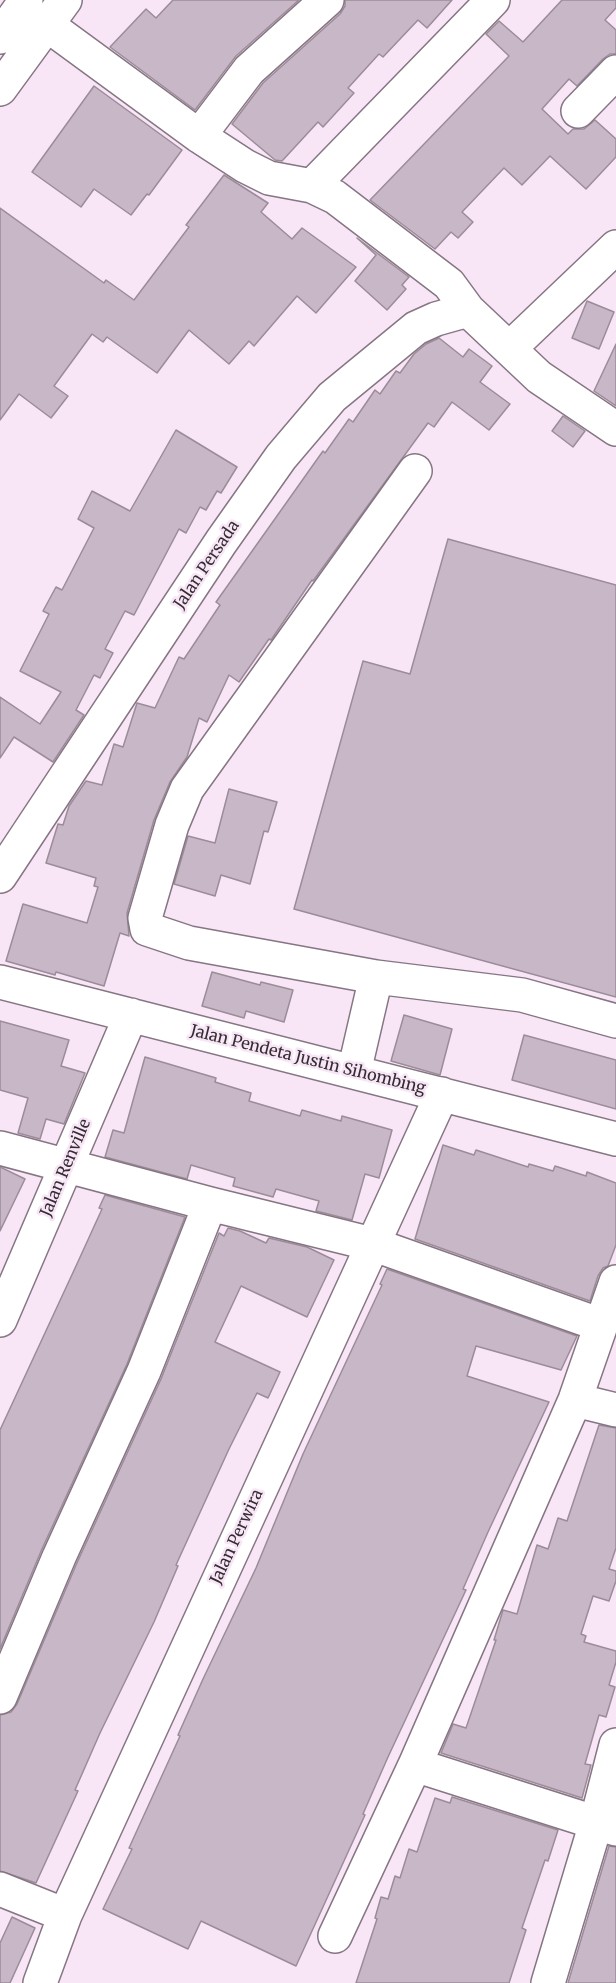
<!DOCTYPE html>
<html>
<head>
<meta charset="utf-8">
<style>
  body { margin:0 }
  canvas { display:block; background:#f8e6f6 }
</style>
</head>
<body>
<canvas width="616" height="1983"></canvas>
<script>
const c = document.querySelector('canvas').getContext('2d');
c.lineJoin = 'round';
function fill(path, color) { c.fillStyle = color; c.fill(path, 'evenodd'); }
function trace(path, color, width, dash) { c.strokeStyle = color; c.lineWidth = width; c.lineCap = dash ? 'butt' : 'round'; c.setLineDash(dash || []); c.stroke(path); }
function drawText(font, color, halo, rows, align = 'center') {
  c.font = font + ' Merriweather,serif'; c.lineWidth = 5; c.setLineDash([]); c.textBaseline = 'middle'; c.strokeStyle = halo; c.fillStyle = color; for (const [text, x, y, turn = 0] of rows) {
    c.save(); c.translate(x, y); c.rotate((+turn || 0) * Math.PI / 180); c.textAlign = isNaN(turn) ? turn : align; if (halo) c.strokeText(text, 0, 0); c.fillText(text, 0, 0); c.restore();
  }
}
const building = new Path2D(`
  M173 0H299L236 56 195 110 110 47 146 9 156 18Z
  M345 0H452L427 28 418 20 383 57 379 54 348 88 354 93 323 127 318 122 282 161 275 160 232 124 263 83 340 14 345 6Z
  M562 0H616V8L605 20 616 30V54H610L603 59 577 86 569 79 542 109 568 134 573 129H584L595 120 616 139V157L586 189 550 156 522 185 504 168 462 212 473 222 458 238 451 232 435 249 370 200 509 56 486 34 499 21 523 42Z
  M94 86 182 150 149 195 147 194 131 215 94 189 81 207 32 172Z
  M224 175 268 203 261 212 292 239 302 228 356 267 316 313 297 296 254 346 249 341 229 364 189 330 157 373 107 337 103 342 92 334 54 386 68 396 51 418 19 394 0 420V208L104 283 106 280 134 300 189 227 186 225Z
  M357 238 409 277 402 285 406 289 387 310 355 281 376 255Z
  M587 301 614 312 599 349 572 338Z
  M439 338 463 357 469 349 492 366 480 382 510 404 489 430 452 402 434 427 428 423 313 581 312 580 271 640 269 639 239 682 229 675 207 722 199 718 187 757 170 782 154 820 127 913 129 936 120 933 104 986 56 972 55 975 6 961 23 904 87 923 98 887 94 886 96 878 46 863 58 824 63 825 69 806 86 781 102 785 114 744 123 747 137 703 155 708 179 657 184 659 220 605 216 602 323 451 325 453 349 419 353 422 375 390 380 394 396 371 400 373 414 354 426 344Z
  M616 344V406L594 391Z
  M563 416 585 431 573 447 552 431Z
  M176 430 237 467 221 493 217 491 206 510 200 507 186 533 179 529 134 615 125 611 105 649 113 653 100 678 94 675 76 710 84 715 53 762 14 737 0 758V697L40 724 61 692 20 671 49 614 43 611 56 587 62 590 94 528 78 519 92 491 130 511Z
  M448 539 616 585V997L294 909 363 661 410 674Z
  M229 789 277 802 268 832 264 831 250 884 221 875 215 896 174 884 188 836 215 843Z
  M212 972 260 985 261 982 293 990 284 1022 246 1011 244 1018 202 1006Z
  M404 1015 452 1029 440 1075 391 1061Z
  M0 1021 69 1040 61 1066 85 1073 64 1124 46 1119 40 1139 18 1133 28 1098 0 1090Z
  M524 1035 616 1060V1109L512 1080Z
  M145 1057 216 1078 215 1082 251 1093 249 1101 300 1116 302 1110 341 1121 342 1116 392 1130 379 1178 365 1174 352 1220 316 1211 319 1201 276 1189 273 1197 233 1186 235 1178 191 1165 187 1179 105 1157 113 1130 124 1133Z
  M443 1145 474 1155 476 1150 528 1167 529 1164 553 1171 555 1166 586 1176 587 1172 616 1183V1245L608 1266 603 1268 598 1276 590 1301 415 1239Z
  M0 1167 25 1179 0 1231Z
  M105 1195 185 1217 127 1364 42 1549 0 1649V1430L76 1266 102 1209 99 1208Z
  M228 1228 240 1231 266 1243 269 1238 307 1247 334 1260 307 1317 241 1286 215 1342 280 1372 268 1398 257 1393 229 1449 176 1565 178 1566 154 1622 100 1733 75 1790 78 1791 36 1883 0 1871V1715L11 1712 17 1704 76 1565 161 1379 219 1233 224 1236Z
  M387 1269 577 1336 561 1370 476 1346 467 1376 549 1402 488 1532 463 1589 466 1590 388 1757 363 1814 365 1815 296 1966 201 1921 188 1949 103 1909 132 1849 129 1848 180 1736 178 1735 203 1679 256 1568 303 1454 382 1285 380 1284Z
  M599 1425 616 1428V1548L609 1569 616 1571V1581L609 1601 593 1596 581 1634 586 1636 584 1642 616 1651V1662L609 1685 615 1687 606 1717 599 1715 585 1764 591 1765 582 1798 441 1753 453 1724 466 1728 496 1640H494L503 1610 517 1614 537 1545 548 1549 558 1518 567 1521Z
  M452 1797 558 1830 548 1861 545 1860 522 1928 526 1930 509 1983H356L377 1919 375 1918 381 1897 388 1899 395 1876 400 1878 409 1849 417 1852 435 1798 450 1803Z
  M609 1846 616 1847V1983H568Z
  M12 1917 35 1928 10 1983H0V1943Z`);
const minor = new Path2D(`
  M46 24 199 136 245 166 269 178 312 186 335 197 449 284 468 310 539 377 616 429
  M578 111 616 72
  M199 136 249 70 327 0
  M312 186 493 0
  M510 348 616 247
  M0 876 221 542 281 457 332 397 416 328 436 319 468 310
  M376 977 522 995 616 1021
  M0 982 616 1139
  M354 1072 376 977 189 943 147 929 145 918 172 825 187 789 415 471
  M0 1148 210 1204 372 1244 601 1325
  M0 1320 131 1015
  M575 1400 616 1410
  M0 1697 59 1557 144 1371 210 1204
  M415 1765 616 1829
  M0 1889 65 1915
  M335 1936 415 1765 575 1400 616 1282
  M40 1983 65 1915 442 1094
  M548 1983 596 1823 616 1745`);
const major = new Path2D(`
  M0 37 26 0
  M0 89 65 0`);
const streetNames = [
  ["Jalan Persada",207,565,-56],
  ["Jalan Pendeta Justin Sihombing",308,1060,14],
  ["Jalan Renville",66,1168,-67],
  ["Jalan Perwira",237,1537,-65]
];
fill(building, '#c8b7c6');
trace(building, '#9c8c9a', 1.5);
trace(minor, '#867684', 36);
trace(major, '#867684', 36);
trace(minor, '#fff', 33);
trace(major, '#fff', 33);
drawText('16px', '#332c32', '#f8e6f6', streetNames);
</script>
</body>
</html>
